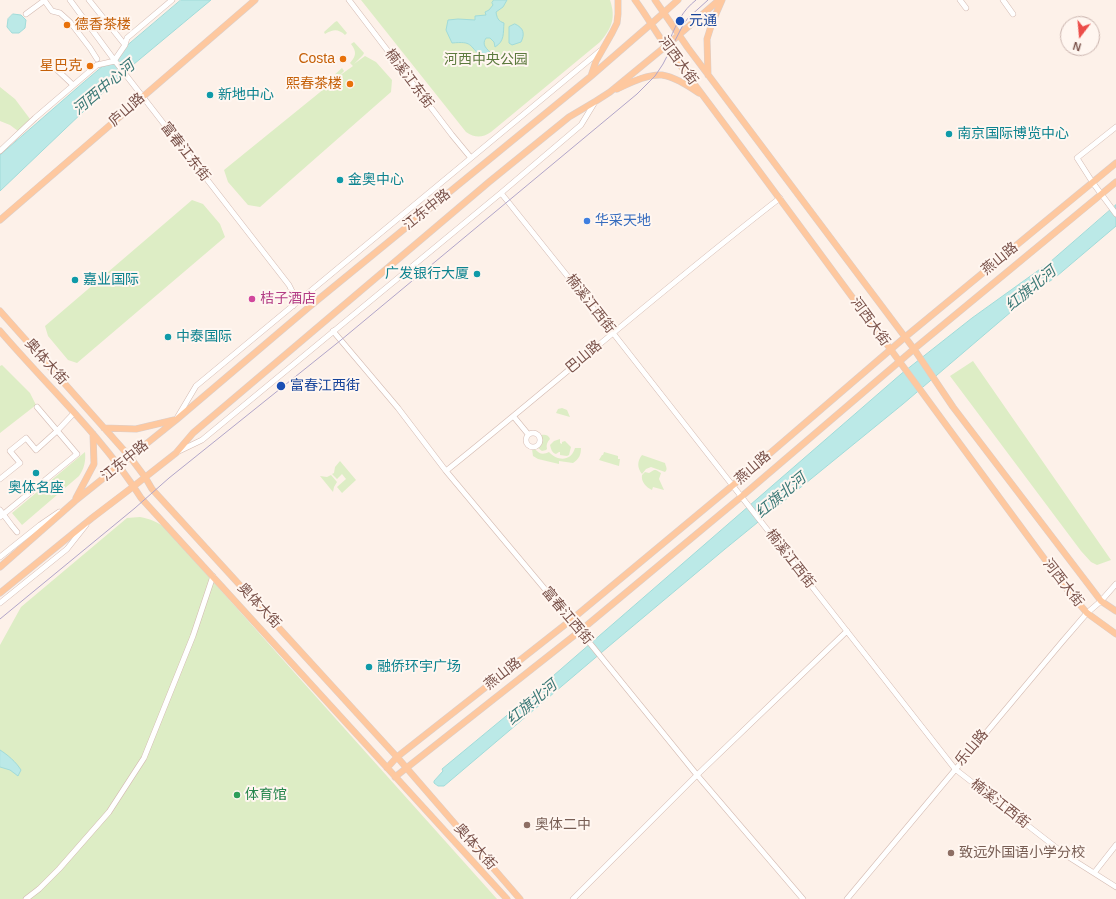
<!DOCTYPE html>
<html>
<head>
<meta charset="utf-8">
<style>
  body { margin:0 }
  #map { position:relative; width:1116px; height:899px; overflow:hidden; background:#fdf1e9; font-family:Arial,sans-serif }
  canvas { display:block }
  .north { position:absolute; left:1060px; top:16px; width:40px; height:40px; box-sizing:border-box; background:#fff6f0; border:1px solid #cab4ae; border-radius:50%; rotate:196deg; font-size:11px; font-weight:700; line-height:16px; text-align:center; color:#7a524a }
  .north::after { content:''; display:block; margin:auto; width:14px; height:18px; background:#ec4d49; clip-path:polygon(50% 0,100% 100%,50% 72%,0 100%) }
</style>
</head>
<body>
<div id="map">
<canvas width="1116" height="899"></canvas>
<div class="north">N</div>
</div>
<script>
const c = document.querySelector('canvas').getContext('2d');
c.lineJoin = 'round';
function fill(path, color) { c.fillStyle = color; c.fill(path, 'evenodd'); }
function trace(path, color, width, dash) { c.strokeStyle = color; c.lineWidth = width; c.lineCap = dash ? 'butt' : 'round'; c.setLineDash(dash || []); c.stroke(path); }
function drawText(font, color, halo, rows, align = 'center') {
  c.font = font + ' Arial,"Noto Sans SC",sans-serif'; c.lineWidth = 4; c.setLineDash([]); c.textBaseline = 'middle'; c.strokeStyle = halo; c.fillStyle = color; for (const [text, x, y, turn = 0] of rows) {
    c.save(); c.translate(x, y); c.rotate((+turn || 0) * Math.PI / 180); c.textAlign = isNaN(turn) ? turn : align; if (halo) c.strokeText(text, 0, 0); c.fillText(text, 0, 0); c.restore();
  }
}
const green = new Path2D(`
  M361 0H610C616 18 612 28 600 42L491 132C482 138 475 138 466 132Z
  M337 21 347 33 345 35C338 29 334 29 325 34L324 32 335 22Z
  M354 42 364 53 363 55 354 64 365 56 376 62 392 80 391 92 260 207 248 205 228 182 224 170 335 80 332 77 342 68 344 71 339 76 353 66 350 63C356 56 357 52 351 44Z
  M0 87 15 99 30 119 18 131 10 125 0 121Z
  M192 200 203 204 220 224 225 237 77 363 68 360 48 336 45 326Z
  M973 361 1111 560 1097 565 1091 562 1081 551 950 376Z
  M2 365 30 393 36 405 0 433V366Z
  M562 408 567 410 570 417 556 413 558 409Z
  M541 435C545 434 549 435 550 439 547 442 546 445 547 449L546 450 542 451 538 448 540 447 542 441Z
  M560 439V443L562 444V442L565 441 571 447 569 455 567 456 560 455V452H559L556 454C552 453 551 449 550 445L554 441Z
  M575 448H581C581 455 579 459 573 463L559 461V464L538 459 533 456 532 449H535C539 454 543 455 549 452 557 461 571 462 575 448Z
  M85 452C86 461 84 469 79 476L22 525 12 513Z
  M604 452 618 456V459H620L619 466 599 460 602 455H603Z
  M642 455 665 463C666 467 668 469 665 472L651 467 646 469 642 474C637 468 637 461 642 455Z
  M340 461 356 480 342 493 337 487 346 479 342 474 337 479 332 474 334 473 335 467Z
  M654 470H656L661 473 659 479 664 490 653 487 652 490C646 487 641 482 642 475L645 472 649 473Z
  M331 475 337 482 334 487 333 492 320 476 327 477Z
  M140 517C150 519 159 522 166 529L497 899H0V645L21 607 127 518Z`);
const water = new Path2D(`
  M181 0H211L128 69 0 191V155L84 82Z
  M494 0H507L503 7 496 12C497 18 498 21 504 23 503 33 505 41 495 47L494 42 490 38H486C481 45 487 49 492 54L488 56 482 57C468 45 473 41 452 43L446 30 448 20 458 19 475 20V16L486 15 485 12 489 10 493 5 492 3Z
  M13 14 21 15 26 20 25 28 19 33H12L7 27 8 19Z
  M515 24C524 28 525 34 521 42L512 45 509 43V27Z
  M1116 205V226L1057 276 1032 294 903 404 725 549 608 647 444 786H438L434 783V781L443 771 442 769 523 702 901 374 972 318 1050 262Z
  M0 750C8 755 16 762 21 770L18 776 10 770 0 767Z`);
const minor = new Path2D(`
  M44 0 52 11 60 13 70 22 90 48 97 59
  M70 0 115 61 289 285 295 297 293 306
  M89 0 125 45
  M349 0 452 135 471 158
  M960 0 966 8
  M1003 0 1013 14
  M26 14 45 0
  M114 61 125 45 127 38 172 0
  M53 66 73 85
  M1116 127 1077 158 1093 183 1116 214
  M0 151 35 118 97 65 115 61
  M501 193 613 333 955 769 1067 856 1116 887
  M333 331 398 408 446 471 580 631 697 775 803 899
  M514 417 528 434
  M177 418 196 386 600 51
  M526 440a7 7 0 1 1 14 0a7 7 0 1 1-14 0Z
  M177 452 202 440 501 193 581 125 595 102
  M446 471C558 381 666 286 780 198
  M0 479 20 463 10 451 26 438 36 450 57 431 74 413
  M0 510 12 526 17 532
  M0 517 77 454 37 407
  M0 557 40 525 59 512
  M0 603 67 549 86 525
  M1094 873 1116 845
  M26 899 39 889 59 869 109 812 144 758 193 636 213 576
  M573 899 697 775 847 631
  M847 899 1062 642 1087 613 1101 601 1116 584`);
const major = new Path2D(`
  M635 0C647 16 656 33 668 49 803 228 935 411 1069 592L1087 613 1116 634
  M655 0 688 48 914 349 953 407 1101 601 1116 611
  M708 75 707 39 712 23 722 0
  M591 76 596 61 612 33 617 23 618 14V0
  M617 89C630 83 647 74 662 75 675 77 688 86 699 93
  M0 220 255 0
  M0 311 130 457 145 477 152 489 397 757 520 899
  M0 331C47 386 102 436 141 498L507 899
  M104 428 136 429 174 420
  M76 498 94 464 93 434
  M0 567 75 501 176 420 309 307 590 77 651 24 678 0
  M0 593 92 518 134 486 176 453 193 433 489 182 569 117 596 101 610 92 666 46 719 0
  M387 768 397 757 571 620 732 486 904 338 1116 163
  M395 777 580 631 741 497 914 349 1116 182`);
const tram = new Path2D(`
  M670 39C677 23 682 11 696 0
  M0 619 135 508 169 478 341 340 637 94 655 76 663 64 683 25 688 18 708 0`);
const markers = [
  [680,21,5,"#1a4fb4"],
  [67,25,4,"#e8710a"],
  [343,59,4,"#e8710a"],
  [90,66,4,"#e8710a"],
  [350,84,4,"#e8710a"],
  [210,95,4,"#0f9aa8"],
  [949,134,4,"#0f9aa8"],
  [340,180,4,"#0f9aa8"],
  [587,221,4,"#3f7fe0"],
  [477,274,4,"#0f9aa8"],
  [75,280,4,"#0f9aa8"],
  [252,299,4,"#d1479c"],
  [168,337,4,"#0f9aa8"],
  [281,386,5,"#1a4fb4"],
  [36,473,4,"#0f9aa8"],
  [369,667,4,"#0f9aa8"],
  [237,795,4,"#2e9e5b"],
  [527,825,4,"#8d6e63"],
  [951,853,4,"#8d6e63"]
];
const transitNames = [
  ["元通",689,21],
  ["富春江西街",290,386]
];
const foodNames = [
  ["德香茶楼",75,25,"left"],
  ["Costa",335,59],
  ["星巴克",82,66],
  ["熙春茶楼",342,84]
];
const parkNames = [
  ["河西中央公园",486,60]
];
const streetNames = [
  ["河西大街",678,61,54],
  ["楠溪江东街",409,79,53],
  ["庐山路",127,110,-41],
  ["富春江东街",185,152,52],
  ["江东中路",427,210,-39],
  ["燕山路",1000,259,-39],
  ["楠溪江西街",590,304,52],
  ["河西大街",870,322,54],
  ["巴山路",584,357,-40],
  ["奥体大街",46,362,48],
  ["江东中路",125,461,-39],
  ["燕山路",753,468,-41],
  ["楠溪江西街",790,559,52],
  ["河西大街",1063,583,52],
  ["奥体大街",259,606,47],
  ["富春江西街",567,616,50],
  ["燕山路",503,674,-38],
  ["乐山路",972,748,-50],
  ["楠溪江西街",1000,804,38],
  ["奥体大街",475,847,49]
];
const cultureNames = [
  ["新地中心",218,95],
  ["南京国际博览中心",957,134],
  ["金奥中心",348,180],
  ["广发银行大厦",469,274,"right"],
  ["嘉业国际",83,280],
  ["中泰国际",176,337],
  ["奥体名座",36,488,"center"],
  ["融侨环宇广场",377,667]
];
const shopNames = [
  ["华采天地",595,221]
];
const hotelNames = [
  ["桔子酒店",260,299]
];
const leisureNames = [
  ["体育馆",245,795]
];
const educationNames = [
  ["奥体二中",535,825],
  ["致远外国语小学分校",959,853]
];
const waterNames = [
  ["河西中心河",104,88,-40],
  ["红旗北河",1031,289,-40],
  ["红旗北河",781,496,-40],
  ["红旗北河",532,703,-40]
];
fill(green, '#ddedc5');
fill(water, '#bbe9e7');
trace(water, '#a1dbd9', 1);
trace(minor, '#d3b9b0', 6);
trace(major, '#dacfcc', 7);
trace(minor, '#fff', 5);
trace(major, '#fec89f', 6);
trace(tram, '#b1a5c9', 1);
for (const [x, y, r, color] of markers) { const dot = new Path2D(); dot.arc(x, y, r, 0, 2 * Math.PI); c.fillStyle = color; c.fill(dot); trace(dot, '#fff6f0', 1.5); }
drawText('14px', '#164399', '#fff6f0', transitNames, 'left');
drawText('14px', '#c56008', '#fff6f0', foodNames, 'right');
drawText('14px', '#5c7a3e', '#fff6f0', parkNames);
drawText('14px', '#7a524a', '#fff6f0', streetNames);
drawText('14px', '#0d838f', '#fff6f0', cultureNames, 'left');
drawText('14px', '#366cbe', '#fff6f0', shopNames, 'left');
drawText('14px', '#b23c85', '#fff6f0', hotelNames, 'left');
drawText('14px', '#27864d', '#fff6f0', leisureNames, 'left');
drawText('14px', '#785e54', '#fff6f0', educationNames, 'left');
drawText('italic 15px', '#3a7876', '#fff6f0', waterNames);
</script>
</body>
</html>
